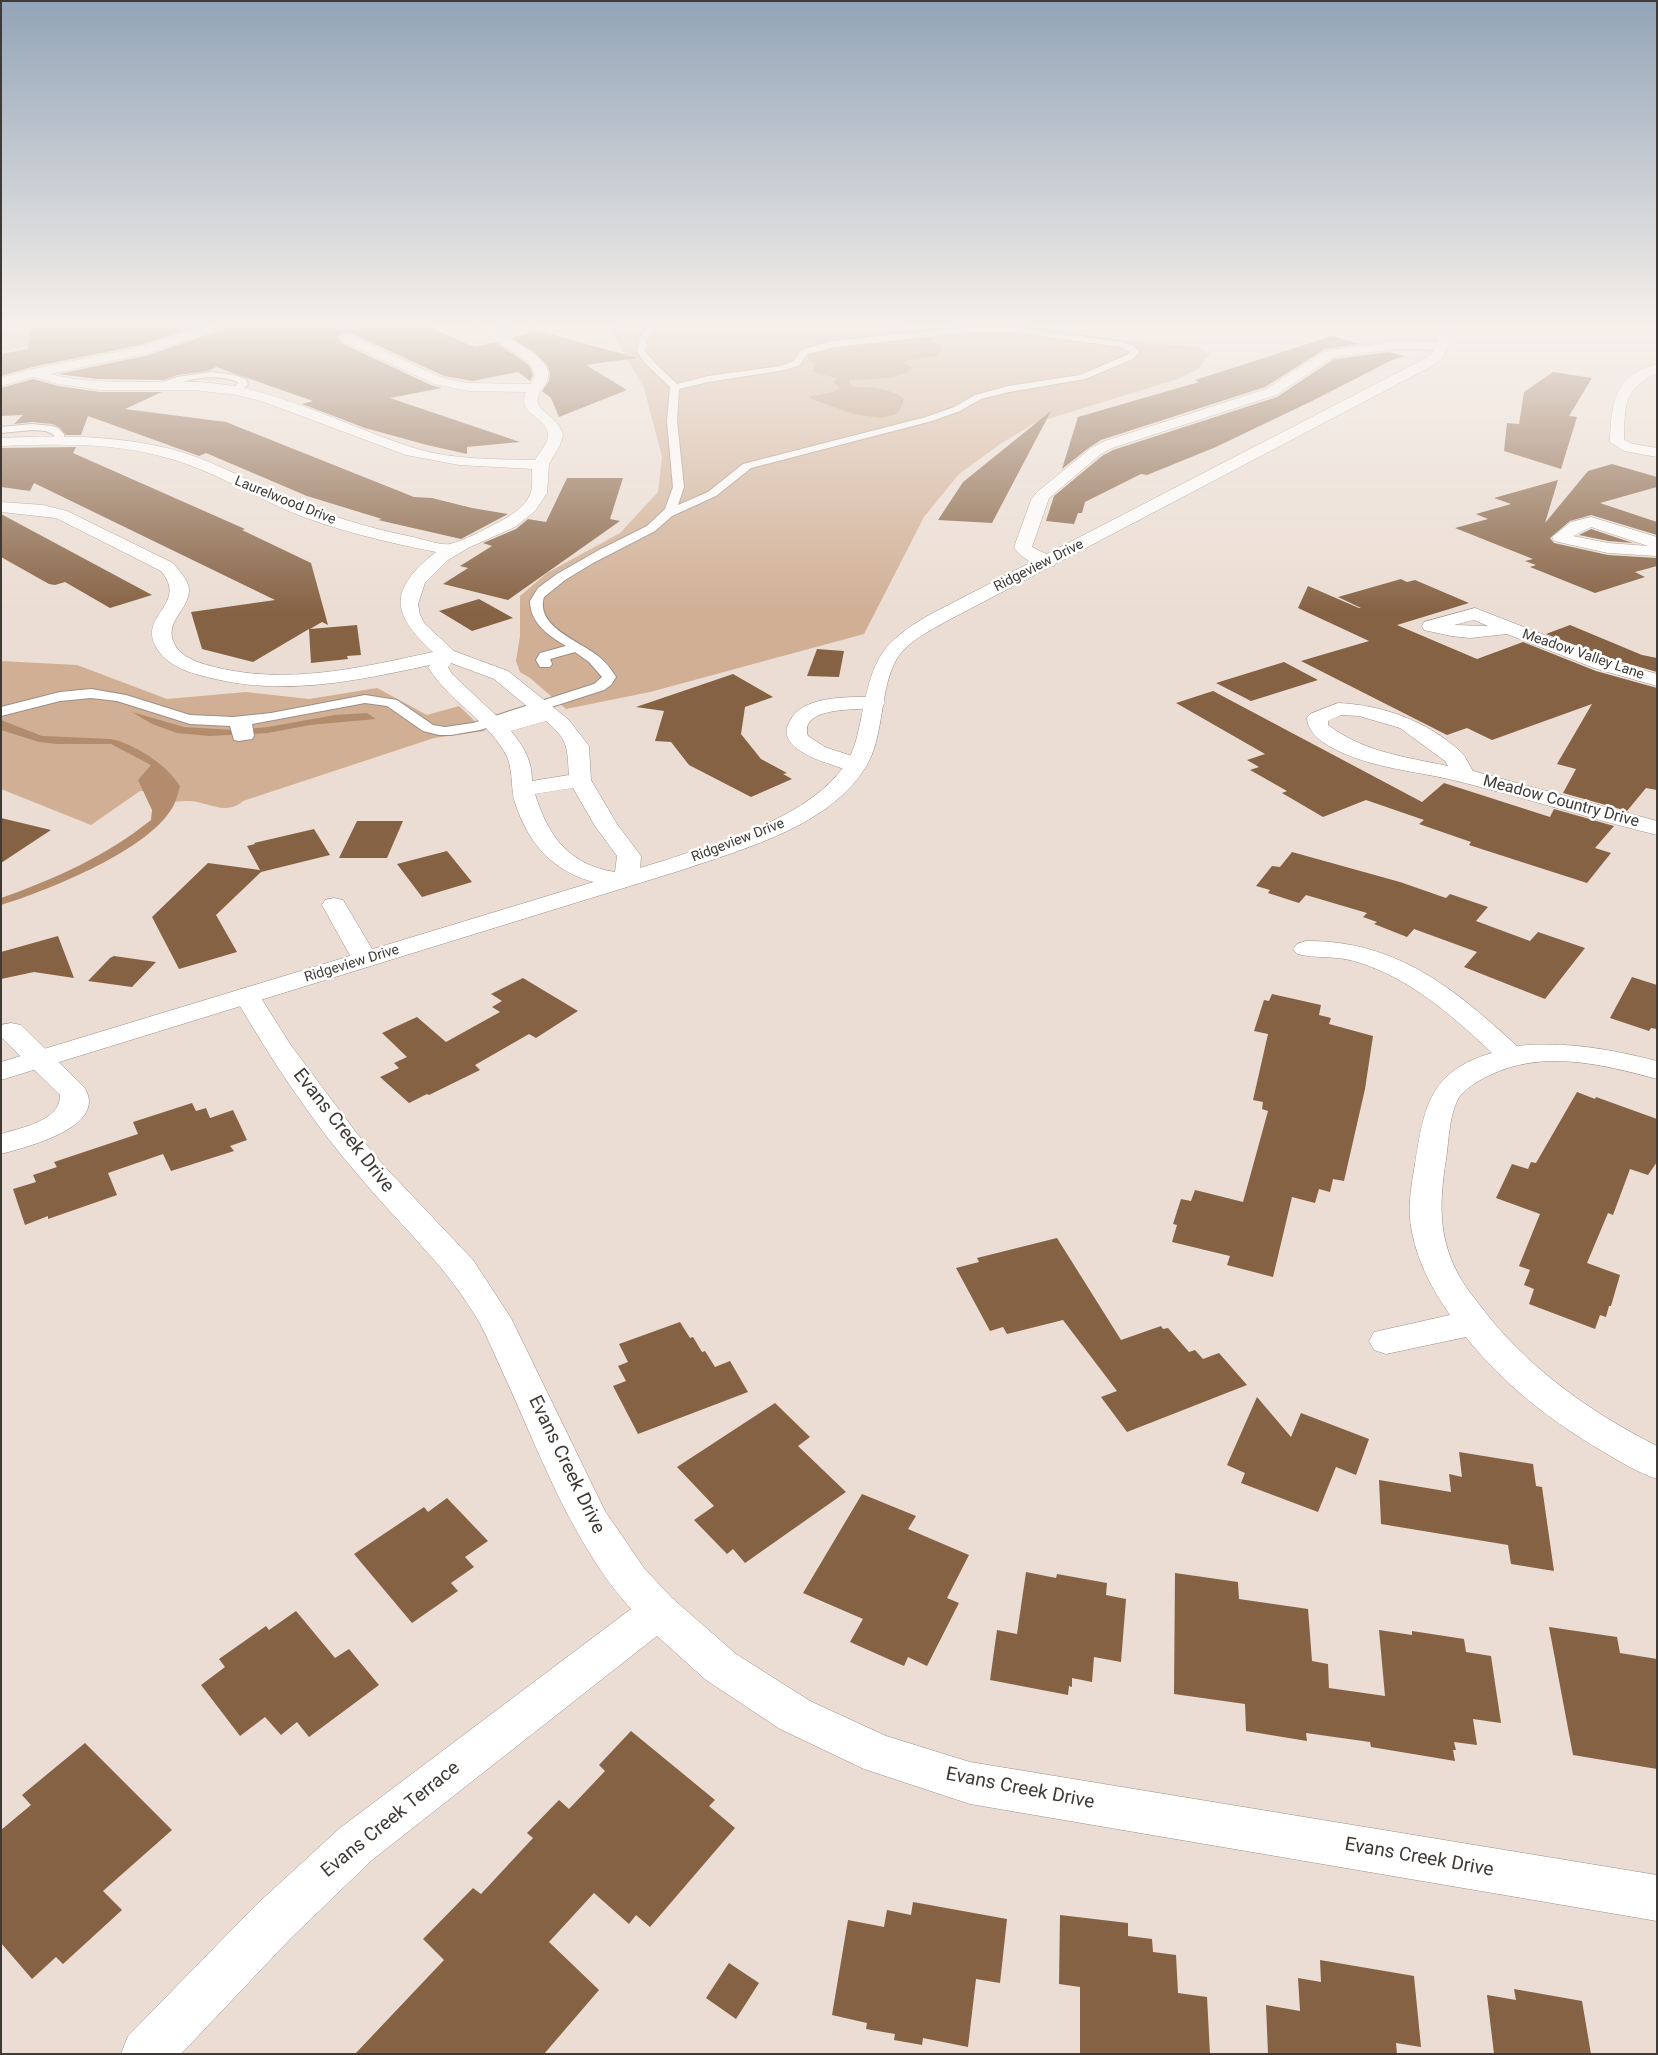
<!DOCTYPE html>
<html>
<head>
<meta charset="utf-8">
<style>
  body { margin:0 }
  #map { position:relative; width:1658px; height:2055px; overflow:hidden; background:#ebddd3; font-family:Roboto,sans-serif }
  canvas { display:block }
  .frame { position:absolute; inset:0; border:2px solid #3f3a36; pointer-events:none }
</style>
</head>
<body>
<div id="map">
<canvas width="1658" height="2055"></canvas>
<div class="frame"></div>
</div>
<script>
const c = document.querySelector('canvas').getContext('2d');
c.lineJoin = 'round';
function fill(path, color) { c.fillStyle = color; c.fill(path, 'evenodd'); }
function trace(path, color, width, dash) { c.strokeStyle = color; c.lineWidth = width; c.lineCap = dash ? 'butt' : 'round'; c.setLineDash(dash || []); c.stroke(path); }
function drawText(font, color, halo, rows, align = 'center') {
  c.font = font + ' Roboto,sans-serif'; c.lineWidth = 5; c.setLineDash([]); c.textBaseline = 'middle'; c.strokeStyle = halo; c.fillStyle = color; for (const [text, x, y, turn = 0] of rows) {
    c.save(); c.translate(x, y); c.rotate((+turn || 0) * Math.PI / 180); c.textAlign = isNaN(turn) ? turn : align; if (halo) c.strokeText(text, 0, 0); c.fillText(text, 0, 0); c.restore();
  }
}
const green = new Path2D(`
  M1 325H111L1 352Z
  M621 325H895L910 334 1001 325 1036 328 1083 338 1198 347 1210 354 1198 369 1178 379 1035 423 999 445 959 474 924 517 864 634 650 692 566 709 530 678 520 672 516 661 520 636V596L547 573 620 533 658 492 662 457 644 388 611 331Z
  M1 661 77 665 167 699 246 692 309 699 377 688 427 715 459 706 485 731 434 738 243 801C225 817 206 800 186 801 174 801 162 804 151 806L144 791H140L91 825 1 789Z`);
const water = new Path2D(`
  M925 336H933L930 341 941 345 942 350 938 353 937 356 906 361 905 363 913 368C901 380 866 379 850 380L849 382 853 387C869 387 891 388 904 399L900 410 894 415 881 418 853 414 809 398 812 396 833 392 840 388 834 382 837 378 813 372 815 364 808 358V354L834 346Z
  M132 712 184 727 233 730 268 727 335 715 367 713 376 719 310 725 268 733 209 736 177 733 152 724Z
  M1 720 42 736 111 739C135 744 167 765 180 786 177 797 175 806 168 814 140 853 47 891 1 905V898C55 879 106 856 151 820L152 810 138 780 151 765 111 744H57L39 742 1 730Z`);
const building = new Path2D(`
  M30 325H201L141 345 32 367 1 376V354L28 349Z
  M224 325H424L475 347 495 342 529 365 533 375 530 381 518 372 473 381 444 376 351 333H342L338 337 341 343 433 386 442 388 390 398 520 442 467 447V454L427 445 365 428 302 404 313 401 216 367 208 371 177 375 164 380 97 379 59 374 149 355 221 330Z
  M535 330 637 358 586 365 627 390 559 417 551 398 542 391 549 381 550 373 547 365 534 352 511 338Z
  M1332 336 1361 344 1325 349 1265 387 1101 440 1090 447 1062 469 1078 417 1199 382 1195 380Z
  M1389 352 1405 356 1392 360 1314 400 1216 447 1147 475 1141 474 1085 502 1082 513H1078L1074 524 1046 521 1054 496 1102 456 1113 450 1277 397 1334 359Z
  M1553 372 1592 378 1569 416 1577 417 1561 469 1504 451 1507 423 1519 424 1524 392Z
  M33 379 58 386 100 392H162L125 409 226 422 414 497 432 498 472 508 508 514 461 539 378 520 382 519 307 496 206 453 199 456 88 416 81 435H66L59 427 52 424 32 422 14 424 23 415 1 416V388Z
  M1051 411 992 523 938 520 963 482Z
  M76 447 73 453 245 529 242 530 311 563 328 625 322 622 310 629 357 625 361 655 347 656 348 659 311 663 309 629 253 662 202 649 191 612 275 600 34 483 30 491 1 487V448Z
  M1612 464 1657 477V487L1600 503 1657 522V535L1591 515 1570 521 1550 538 1554 543 1608 555 1657 558V566L1635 572 1645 577 1595 593 1530 567 1536 565 1525 561 1533 559 1455 528 1488 519 1476 514 1511 504 1494 498 1558 480 1545 523 1588 471Z
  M567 478H623L610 519 620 521 508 600 443 584 468 568 460 566 492 546 483 543 516 529 528 519 546 522Z
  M1 514 152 595 110 608 65 582 55 585 49 584 1 557Z
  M1591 529 1633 543 1608 541 1579 535Z
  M1401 579 1407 582 1415 580 1469 603 1397 625 1477 659 1523 642 1596 671 1657 688V790L1646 788 1627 811 1563 793 1576 769 1557 764 1592 704 1492 740 1467 728 1447 735 1301 661 1369 641 1298 608 1308 586 1359 608H1361L1338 597Z
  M479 599 513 618 472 631 439 611Z
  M1570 625 1642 655 1657 658V672L1612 659 1546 634Z
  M817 649 844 651 839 677 807 676Z
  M1284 662 1318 680 1251 701 1216 683Z
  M733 674 773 697 745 707 741 734 761 759 787 773 783 774 792 779 751 797 689 765 671 742 655 741 664 711 636 707Z
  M1213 691 1422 802 1444 783 1550 817 1554 809 1614 826 1595 848 1611 853 1587 883 1469 845 1471 842 1419 824 1424 820 1366 800 1323 817 1282 793 1287 791 1250 770 1259 767 1247 760 1265 754 1176 703Z
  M1 818 51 830 1 863Z
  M357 821H403L387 858H339Z
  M314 829 330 855 261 872 216 915 237 952 179 969 152 917 208 863 260 870 247 846 255 844 254 843Z
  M447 851 472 882 422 897 397 864Z
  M1292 852 1400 882 1446 898 1450 894 1488 907 1476 921 1530 941 1538 932 1585 948 1545 999 1464 967 1477 952 1414 929 1407 937 1374 924 1377 922 1363 917 1367 913 1306 895 1299 903 1268 893 1270 890 1256 886 1272 866 1280 867Z
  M58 936 74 978 34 972 1 979V952Z
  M114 956 156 962 132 987 88 981 110 958Z
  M1632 977 1657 985V1029L1651 1028 1649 1031 1610 1018Z
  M523 978 578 1011 536 1038 529 1034 475 1065 480 1070 429 1095 427 1094 409 1103 380 1077 399 1068 394 1063 407 1057 382 1033 417 1017 446 1042 500 1012 492 1007 502 1001 491 994Z
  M1272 994 1321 1005 1319 1015 1331 1018 1329 1024 1373 1036 1365 1089 1344 1181 1333 1179 1330 1192 1319 1189 1315 1203 1292 1197 1273 1277 1227 1265 1230 1256 1172 1242 1177 1225 1173 1224 1181 1199 1191 1201 1195 1190 1243 1202 1268 1111 1262 1109 1263 1102 1253 1100 1268 1034 1254 1031 1264 1000 1269 1001Z
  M1577 1092 1595 1099 1596 1097 1657 1119V1162L1648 1175 1630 1169 1613 1215 1608 1213 1587 1263 1620 1275 1611 1306H1609L1606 1317 1600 1315 1595 1329 1529 1304 1534 1289 1524 1285 1530 1270 1519 1266 1540 1214 1496 1198 1512 1164 1528 1169 1531 1162 1536 1163Z
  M192 1103 196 1111 206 1108 210 1118 233 1110 247 1140 230 1146 234 1151 171 1171 163 1154 108 1173 117 1195 48 1219V1216L25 1225 13 1189 36 1182 33 1175 57 1167 54 1162 138 1134 133 1122Z
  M1057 1238 1121 1340 1161 1326 1163 1329 1168 1328 1189 1352 1195 1350 1203 1359 1219 1353 1247 1385 1127 1432 1101 1397 1117 1391 1063 1320 1007 1334 1003 1327 990 1331 956 1268 979 1262 977 1258Z
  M680 1322 690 1338 693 1337 702 1352 705 1351 715 1367 730 1361 748 1392 638 1434 613 1386 626 1381 618 1366 628 1362 619 1344Z
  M1257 1397 1291 1437 1301 1413 1369 1439 1356 1475 1336 1467 1318 1512 1241 1483 1245 1473 1227 1465Z
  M775 1403 810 1437 798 1446 846 1492 745 1563 733 1549 727 1554 694 1520 714 1506 677 1467Z
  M1459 1452 1533 1464 1536 1486 1542 1487 1554 1571 1511 1564 1508 1545 1381 1524 1379 1480 1451 1492 1449 1474 1462 1477Z
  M862 1494 916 1516 908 1529 969 1555 947 1598 959 1603 927 1666 908 1657 904 1666 850 1642 863 1619 803 1593Z
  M447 1498 488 1541 465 1557 474 1567 451 1583 458 1591 412 1623 354 1554 424 1507 428 1512Z
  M1026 1572 1056 1578 1057 1574 1107 1583 1106 1595 1126 1599 1121 1662 1094 1657 1092 1682 1072 1678V1687L1069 1686 1068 1695 990 1680 997 1630 1017 1634Z
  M1175 1573 1238 1582 1239 1599 1308 1609 1312 1661 1328 1664 1329 1688 1385 1696 1379 1630 1412 1635V1631L1464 1639 1466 1652 1491 1656 1501 1723 1473 1719 1477 1745 1454 1742 1456 1750H1453L1455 1761 1371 1747 1370 1742 1306 1733 1307 1741 1246 1731 1245 1704 1174 1694Z
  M296 1611 335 1658 349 1649 379 1685 309 1737 297 1722 281 1735 265 1717 240 1736 201 1685 225 1667 219 1659 266 1626 269 1630Z
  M1549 1627 1617 1637 1620 1653 1657 1659V1769L1573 1755Z
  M631 1731 715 1800 709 1806 735 1828 650 1927 636 1915 629 1924 594 1893 549 1942 599 1990 544 2054H355L444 1960 423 1939 473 1888 481 1894 533 1838 527 1833 559 1800 569 1809 605 1771 599 1765Z
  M85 1743 172 1830 103 1891 122 1910 63 1964 56 1957 32 1979 1 1943V1830L31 1805 22 1795Z
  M913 1902 1007 1919 1000 1983 976 1979 968 2047 923 2038 922 2045 894 2040 895 2034 866 2029 867 2023 832 2015 848 1920 884 1927 887 1910 911 1915Z
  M1060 1915 1128 1923V1936L1152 1939 1153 1952 1176 1955 1178 1993 1207 1997 1210 2054H1080V1987L1059 1984Z
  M1320 1960 1414 1976 1421 2047 1396 2043 1397 2054H1268L1266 2005 1300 2011 1298 1978 1321 1982Z
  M729 1963 759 1983 736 2019 706 1998Z
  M1514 1989 1582 2001 1591 2054H1494L1487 1995 1516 2000Z`);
const lane = new Path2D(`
  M650 325H658L648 337 645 351 656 364 677 384 708 376 781 366 794 361 801 350 833 341 973 326H1013L1122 342 1134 346 1139 352 1133 359 1085 379 1009 392 981 399 960 411 932 421 751 468 716 496 672 516 655 531 593 563 565 580 544 597C535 627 580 641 598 656 606 662 611 669 616 677L611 685 604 690 480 730 451 735H439L423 731 387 706 365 703 252 724 254 736 252 739 239 741 234 740 230 726 190 724 117 701 91 698 60 701 1 716V707L60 692 91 689 126 695 190 715 233 717 271 713 365 695 397 700 433 725 445 727 473 723 594 684 602 677 589 662 575 652 550 659 552 664 550 667H540L536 660 540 653 566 646C549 636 530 623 530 601L538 588 557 574 599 550 647 526 665 509 673 487 667 421 670 387 645 363 637 351 640 337ZM973 332H1013L1121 347 1130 352 1127 355 1080 375 1008 386 975 395 954 407 926 417 743 464 708 492 678 505 684 487 677 421 679 389 708 382 785 370 800 365 807 354 834 347Z
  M212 372 234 375 246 379 248 384 240 393 237 394 232 391 238 382C211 371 184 381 157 389L152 386 177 377Z
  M32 424 52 426 58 428 64 434V441L59 444 55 443 54 435 46 431 32 430 1 433V427Z`);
const street = new Path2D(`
  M206 325H222L220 328 149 353 50 374C112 390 176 374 239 387 299 400 355 429 414 448 452 460 496 459 535 460 539 453 548 444 548 435 548 417 515 414 526 392L468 391 434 384 342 341 340 338 342 335H350L443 378 468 383 531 384 535 375 531 364 472 325H486L493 329 514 325H537L535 328 502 335C516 343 556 360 547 381 544 388 536 393 538 402 540 413 559 418 563 435L560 445 549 464 547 493 535 511 515 527 468 548 448 560 425 583 418 604 420 615 425 624 454 651 508 671 569 720 589 746 591 780 617 824 641 856 640 870 632 885C620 888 609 886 598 883 554 873 529 845 515 803 510 786 514 767 504 751 485 719 448 700 428 667L430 665C356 681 282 697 207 677 187 672 167 666 156 647 138 614 189 605 161 571L56 518 1 512V502L43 505 67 511 173 563C179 571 188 579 189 589 190 610 162 622 175 645 181 657 199 663 211 666 285 686 359 668 433 652 390 613 389 589 436 552 385 542 334 530 286 510 246 492 207 468 164 457 111 442 55 444 1 446V438C58 435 115 435 171 449 210 459 246 480 283 496 325 515 368 528 413 537 422 539 443 546 450 544 465 540 482 531 495 524 509 517 526 507 531 492 533 485 532 477 532 469L459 465 406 455 264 402 237 395 194 390H100L58 384 33 377 1 386V378L32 369 141 347ZM451 663 494 679 534 712 502 721 452 674 448 667ZM546 721C569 740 567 748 569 775L532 781C532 760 524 747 511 731ZM573 788 595 826 617 856 615 872C569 865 548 836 535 794Z
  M1397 341 1443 342 1449 346 1443 350 1397 349 1333 357 1276 395 1112 448 1101 454 1049 498 1032 547 1054 558 1057 562 1054 566C1040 569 1021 559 1014 547L1031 500 1037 492 1091 448 1102 442 1266 389 1325 351Z
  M1657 364V373C1623 389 1625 406 1624 440L1633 444 1657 448V457L1624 451 1610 442C1611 404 1614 375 1657 364Z
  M1591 517 1657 537V556L1608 553 1554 541 1552 537 1571 522ZM1591 527 1648 546 1608 543 1573 536Z
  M1475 608 1611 661 1657 674V686L1597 669 1507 634 1470 638 1451 636 1424 630 1422 626 1424 622ZM1474 620 1488 626 1454 625Z
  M875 697 882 699 885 703 882 707C866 711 798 704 808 736L825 747 864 760 867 765 864 770C852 773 841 768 830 764 813 759 775 744 790 721 793 715 797 711 803 707 824 696 852 697 875 697Z
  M1338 703C1383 705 1427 721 1461 752 1466 757 1469 765 1473 771L1657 821V835C1592 819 1529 799 1465 783 1425 772 1381 770 1343 753 1328 746 1308 736 1307 718L1310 714ZM1341 715 1359 716 1400 728 1445 761 1448 766C1405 757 1364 752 1328 725V721Z
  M334 898 343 900 346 905 378 959 374 965 365 967 356 965 352 959 322 905 325 900Z
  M1306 941C1396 940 1455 989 1517 1046 1565 1041 1610 1049 1657 1061V1079C1601 1064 1542 1049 1488 1076 1478 1081 1464 1089 1458 1099 1448 1119 1449 1144 1445 1166 1439 1207 1439 1242 1461 1279 1466 1288 1473 1296 1479 1304 1525 1366 1588 1411 1657 1446V1479C1637 1472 1620 1462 1602 1451 1551 1421 1503 1384 1466 1337L1386 1354 1374 1350 1369 1341 1374 1332 1450 1315C1432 1289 1418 1263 1412 1232 1407 1209 1411 1187 1415 1164 1424 1108 1429 1071 1492 1053 1453 1016 1410 978 1357 962 1335 955 1317 959 1297 954L1293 949 1297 944Z
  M247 988 256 990 290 1044 355 1131 385 1167 473 1260 511 1318 605 1511 644 1568 672 1598 736 1654 810 1701 886 1736 970 1762 1657 1875V1921L970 1804 864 1769 780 1729 706 1680 657 1636 372 1860 290 1939 181 2054H121L128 2036 256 1905 340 1828 631 1609C571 1542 540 1453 503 1373 495 1356 488 1338 479 1322 449 1269 403 1228 364 1182 314 1125 272 1061 234 996L238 990Z
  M11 1023 21 1025 84 1087C110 1127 26 1147 1 1154V1134C20 1128 61 1121 60 1095L1 1037V1025Z`);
const secondary = new Path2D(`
  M1428 325H1440L1450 340 1443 358 1432 366 945 622C929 631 913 639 901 653 880 678 885 730 869 761 835 825 746 848 682 870L1 1080V1062L666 860C725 840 810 818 847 762 855 749 858 733 861 719 873 661 878 644 931 614L1422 360 1432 353 1438 340Z`);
const farStreetnames = [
  ["Laurelwood Drive",285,501,22],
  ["Ridgeview Drive",1039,566,-27],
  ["Meadow Valley Lane",1583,655,19],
  ["Ridgeview Drive",738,841,-21],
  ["Ridgeview Drive",352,964,-17]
];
const streetNames = [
  ["Meadow Country Drive",1561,802,15]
];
const nearStreetnames = [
  ["Evans Creek Drive",343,1131,52],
  ["Evans Creek Drive",566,1465,64],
  ["Evans Creek Drive",1020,1789,11],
  ["Evans Creek Terrace",391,1820,-39],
  ["Evans Creek Drive",1419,1858,10]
];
fill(green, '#d0af95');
fill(water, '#b28c6d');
fill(building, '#866244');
trace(lane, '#9c8f86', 2);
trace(street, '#9c8f86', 1);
trace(secondary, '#9c8f86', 1);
fill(lane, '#fff');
fill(street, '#fff');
fill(secondary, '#fff');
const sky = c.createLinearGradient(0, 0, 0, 612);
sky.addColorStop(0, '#92a4b7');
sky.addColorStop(0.53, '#f6f0eb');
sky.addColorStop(1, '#f6f0eb00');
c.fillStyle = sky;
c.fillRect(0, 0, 1658, 612);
drawText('14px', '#3f3a36', '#fff', farStreetnames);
drawText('16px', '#3f3a36', '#fff', streetNames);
drawText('19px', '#3f3a36', '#fff', nearStreetnames);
</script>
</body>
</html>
